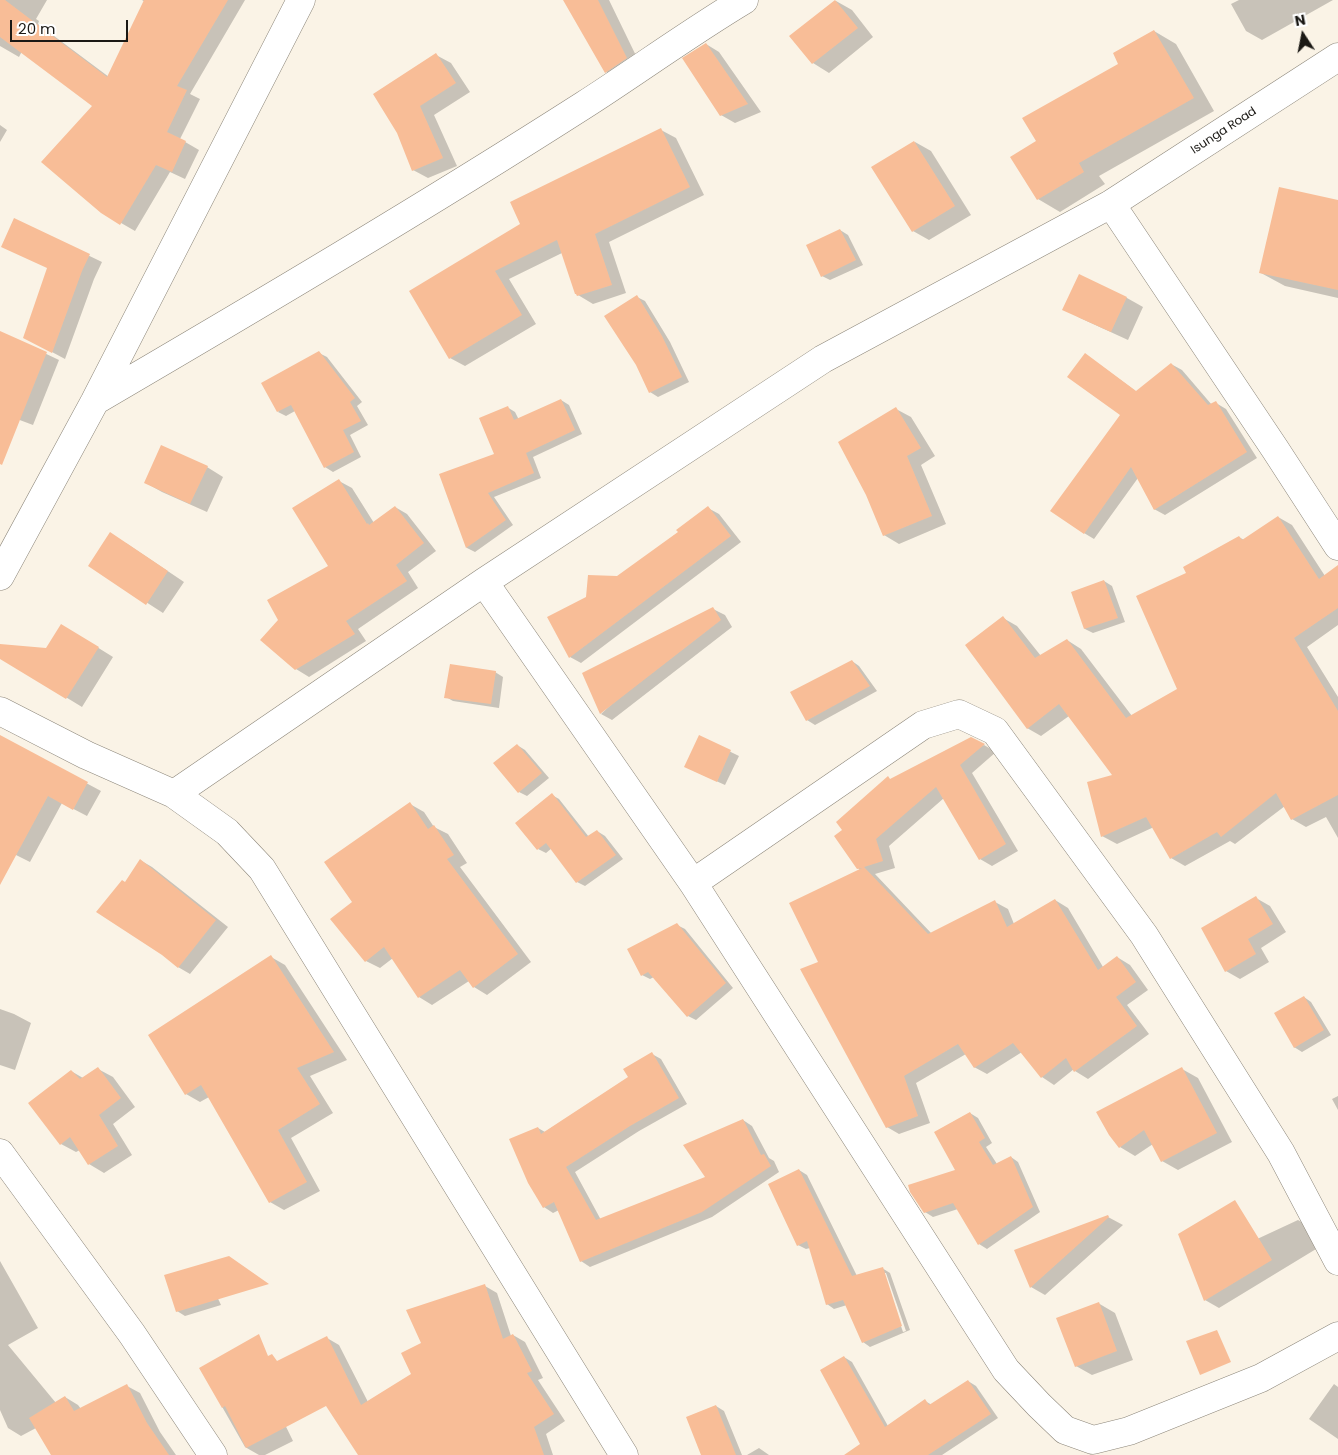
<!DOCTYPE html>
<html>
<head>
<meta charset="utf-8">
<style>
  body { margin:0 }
  #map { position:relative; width:1338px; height:1455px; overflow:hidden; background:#faf3e6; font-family:Poppins,sans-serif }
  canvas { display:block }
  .north { position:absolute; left:1278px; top:10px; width:50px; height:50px; -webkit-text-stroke:4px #fff; paint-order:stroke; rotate:349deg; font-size:14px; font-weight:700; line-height:20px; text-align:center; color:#1b1915 }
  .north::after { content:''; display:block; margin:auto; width:18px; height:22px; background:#1b1915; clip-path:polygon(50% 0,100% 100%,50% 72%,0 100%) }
  .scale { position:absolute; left:10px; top:20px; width:118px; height:22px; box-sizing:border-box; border:2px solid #1b1915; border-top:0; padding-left:6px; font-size:15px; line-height:18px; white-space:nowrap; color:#1b1915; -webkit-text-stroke:4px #fff; paint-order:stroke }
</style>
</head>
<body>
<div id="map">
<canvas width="1338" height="1455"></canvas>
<div class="north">N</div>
<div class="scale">20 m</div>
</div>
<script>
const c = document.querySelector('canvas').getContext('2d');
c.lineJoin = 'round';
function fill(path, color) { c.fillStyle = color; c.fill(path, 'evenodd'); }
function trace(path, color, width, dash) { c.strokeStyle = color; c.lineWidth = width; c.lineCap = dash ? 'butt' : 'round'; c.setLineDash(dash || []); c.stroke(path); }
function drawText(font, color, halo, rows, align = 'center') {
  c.font = font + ' Poppins,sans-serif'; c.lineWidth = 4; c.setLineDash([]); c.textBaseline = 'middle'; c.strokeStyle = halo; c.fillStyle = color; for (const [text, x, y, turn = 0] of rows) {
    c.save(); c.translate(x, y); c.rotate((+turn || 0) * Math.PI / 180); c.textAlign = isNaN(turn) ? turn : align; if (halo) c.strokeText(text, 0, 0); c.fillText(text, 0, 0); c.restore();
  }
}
const shadow = new Path2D(`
  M0 0H47L36 19 39 21 38 24 109 77 145 2 142 0H245L190 94 200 99 180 139 199 150 185 179 170 172 135 231 102 212 94 106 22 51 19 57 0 46Z
  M565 0H609L642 68 622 81 606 72Z
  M1239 0H1333L1262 40 1246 31 1231 4Z
  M836 1 852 10 873 37 829 73 813 63 791 36Z
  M1154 31 1176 44 1214 111 1099 176 1105 184 1060 212 1038 199 1012 158 1037 141Z
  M706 44 719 52 761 112 735 123 721 115Z
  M436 55 451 63 470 92 434 115 457 166 428 178 413 170 398 132Z
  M0 125 7 130 0 142Z
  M661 130 676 138 704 195 609 242 626 293 593 304 578 295 562 253 509 279 536 324 465 366 450 358 411 291 522 224Z
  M915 142 931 151 971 215 929 240 913 231Z
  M1338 201V298L1285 286 1261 273Z
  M15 220 102 262 94 279 65 359 37 344 48 268Z
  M840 230 848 235 863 265 830 280 822 276Z
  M1079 276 1127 298 1143 307 1128 340 1080 318 1064 309Z
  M637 297 645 301 670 342 689 382 658 397 650 392 637 365Z
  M0 332 59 360 33 425 17 419H0Z
  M319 353 327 357 362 402 357 406 368 425 350 435 361 457 333 472 325 467 295 411 286 416 278 412Z
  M1085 354 1137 392 1171 364 1182 370 1212 405 1216 403 1226 409 1257 458 1165 515 1154 509 1138 478 1094 539 1084 533 1122 415Z
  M561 400 569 405 582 434 533 457 541 478 494 497 513 525 475 552 467 548 440 475 496 455 507 407 515 412 519 420Z
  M896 409 911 417 935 456 921 465 946 524 899 544 884 535Z
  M207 467 223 477 207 512 162 492 146 483Z
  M339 481 352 488 374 523 395 507 407 514 436 551 408 572 418 588 358 629 366 641 309 677 296 669 330 566Z
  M708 508 719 514 741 542 581 663 570 657 549 618 588 597 617 577 679 532Z
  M1278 517 1292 525 1325 576 1338 580V625L1307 647 1338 697V838L1326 817 1306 827 1292 819 1285 806 1235 844 1230 841 1185 866 1171 858 1154 827 1117 844 1102 836 1114 776 1069 716 1041 736 1027 728 1003 618 1017 626 1041 656 1067 640 1081 649 1132 716 1179 689 1188 574 1239 537 1244 540Z
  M126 543 184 582 163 613 90 566Z
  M1104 581 1112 586 1125 622 1093 633 1085 629 1073 592Z
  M713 609 725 615 732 627 612 720 601 714Z
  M76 634 113 657 82 707 0 657V646L47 649Z
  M852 661 859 666 877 691 815 725 807 720Z
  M495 672 503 677 499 708 453 701 446 697Z
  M700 737 739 756 725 785 694 771Z
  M0 738 6 740 101 791 87 816 62 803 30 862 0 847Z
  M517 745 525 750 549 778 527 796 519 792Z
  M984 745 996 752 972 773 1018 851 992 866 980 859 944 798 889 846 895 868 875 874 932 934 995 902 1008 909 1014 924 1055 900 1068 908 1103 967 1117 957 1130 965 1148 990 1127 1005 1149 1034 1088 1079 1075 1071 1074 1069 1054 1085 1042 1077 1022 1052 987 1074 974 1067 966 1054 916 1083 930 1123 899 1134 887 1127 819 963 860 870 858 868 844 831 888 778 891 780Z
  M552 795 559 799 589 837 597 831 605 836 623 859 585 886 577 882 552 848 546 853 538 849Z
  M410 804 424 812 434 827 448 834 467 863 460 867 531 962 487 995 474 987 469 981 432 1005 419 997 393 958 380 968 366 961 353 902Z
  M140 860 152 867 228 927 190 974 178 967 126 883Z
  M1256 898 1270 906 1286 932 1261 948 1269 962 1240 979 1226 971Z
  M677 925 685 929 733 988 696 1020 688 1016 654 977 650 979 642 975Z
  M271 957 285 965 347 1060 310 1076 333 1113 291 1138 320 1191 284 1210 270 1202 209 1097 200 1102 186 1094Z
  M1304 997 1311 1002 1331 1035 1302 1052 1294 1047Z
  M0 1009 14 1014 31 1023 15 1070 0 1065Z
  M652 1054 661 1059 687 1104 639 1131 575 1172 601 1220 707 1178 743 1120 752 1126 769 1158 774 1161 779 1172 712 1217 590 1267 581 1261 559 1210 553 1213 544 1207 538 1128 545 1132 630 1078Z
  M98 1069 113 1077 135 1107 113 1124 132 1155 104 1173 89 1164 80 1150 76 1152 61 1144 71 1071 83 1078Z
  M1182 1069 1198 1078 1232 1142 1178 1170 1162 1161 1153 1144 1135 1156 1120 1147Z
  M1338 1096V1110L1332 1099Z
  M970 1113 978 1118 992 1143 986 1147 997 1164 1011 1157 1018 1162 1040 1212 987 1249 979 1244 958 1209 933 1217 925 1212 957 1171Z
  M799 1170 807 1175 857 1276 882 1268 890 1273 910 1330 870 1347 863 1342 847 1305 834 1309 827 1304 810 1248 806 1249 798 1245ZM883 1273H886L906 1331 903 1332Z
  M1108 1217 1123 1225 1045 1295 1031 1287 1015 1251Z
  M1298 1220 1312 1228 1321 1246 1219 1308 1205 1300 1255 1240Z
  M0 1261 38 1328 8 1345 56 1403 65 1397 78 1405 81 1409 127 1386 140 1393 160 1432 176 1455H52L36 1428 21 1436 8 1428 0 1410Z
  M205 1271 221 1305 185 1316 177 1311Z
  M485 1286 497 1293 511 1336 513 1335 525 1342 543 1378 538 1380 565 1421 546 1434 553 1455H360L327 1338 339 1345 368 1402 413 1374 423 1344Z
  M1098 1303 1115 1313 1133 1360 1092 1375 1076 1366Z
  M252 1357 293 1441 265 1455H259L245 1447 200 1368Z
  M844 1357 852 1362 888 1426 925 1401 932 1405 968 1381 976 1386 998 1418 942 1455H849L863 1446Z
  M1334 1384 1338 1387V1439L1309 1419Z
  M716 1406 724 1411 742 1455H703Z
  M759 1448 769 1455H747Z`);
const building = new Path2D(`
  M0 0H5L107 77 144 0H228L177 86 187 90 167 132 186 141 172 172 156 165 120 225 101 213 41 162 92 106 0 37Z
  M563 0H598L627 58 605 73Z
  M835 0 858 28 812 64 789 36Z
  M1154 30 1194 98 1079 163 1084 172 1037 200 1010 157 1036 141 1022 118 1118 64 1113 53Z
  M706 43 748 104 720 116 682 58Z
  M436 53 456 83 420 106 443 158 412 171 397 133 373 94Z
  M661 128 690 187 595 234 612 285 577 296 576 294H575L557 240 495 271 522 315 449 359 409 291 520 224 510 202Z
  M914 141 955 206 912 232 871 167Z
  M1279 187 1338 200V290L1259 273Z
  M14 218 90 254 82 271 52 353 23 338 47 268 1 247Z
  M840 229 856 260 821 277 806 245Z
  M1079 274 1127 297 1111 332 1062 310Z
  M637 295 662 336 682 377 649 393 636 365 604 316Z
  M0 331 47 352 2 465 0 464Z
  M319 351 355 398 350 402 361 421 343 430 354 452 324 468 291 405 277 412 261 383Z
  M1085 353 1136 391 1171 363 1208 405 1216 401 1247 452 1154 510 1131 467 1084 534 1050 511 1120 415 1067 377Z
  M561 399 575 430 526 453 534 473 488 493 506 520 466 548 439 474 494 454 479 418 508 406 514 420Z
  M896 407 921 448 907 456 932 516 883 536 866 495 838 442Z
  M161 445 208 466 190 504 144 483Z
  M339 479 367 524 368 523 369 525 395 506 424 543 396 565 407 581 346 621 355 634 295 670 260 640 278 620 267 600 328 566 292 508Z
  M708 506 731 536 569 658 547 617 586 597 588 575 617 576 678 532 676 530Z
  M1278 516 1319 579 1338 565V608L1294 638 1338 711V795L1291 820 1276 793 1221 837 1217 832 1170 859 1146 817 1101 837 1087 782 1112 775 1059 704 1027 729 965 645 1003 616 1035 658 1067 639 1126 718 1177 689 1136 596 1186 573 1183 567 1239 536 1242 540Z
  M110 532 168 571 146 605 88 566Z
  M1104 580 1118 618 1084 629 1071 592Z
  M713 607 721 620 600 714 582 673Z
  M61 624 99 647 66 699 0 659V644L46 648Z
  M852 660 870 686 806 721 790 692Z
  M450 664 496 671 491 704 444 698Z
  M0 735 88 782 73 810 48 796 0 885Z
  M699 735 731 750 717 782 684 767Z
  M971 737 985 744 960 765 1006 844 979 860 936 787 876 839 883 861 864 867 928 934 995 900 1007 927 1055 899 1098 970 1117 956 1136 982 1116 997 1137 1026 1074 1072 1066 1058 1041 1078 1013 1043 974 1068 958 1044 904 1076 918 1116 886 1128 800 969 818 962 789 903 862 868 857 869 834 836 842 830 836 822 888 776 890 779Z
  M517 744 542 773 518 793 493 763Z
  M552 793 586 837 597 830 616 855 576 883 546 843 537 850 515 823Z
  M410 802 428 829 434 825 454 855 447 859 518 954 473 988 460 970 418 998 384 947 365 962 330 919 352 902 324 862Z
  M140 859 216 920 178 968 162 955 96 912 122 880 125 882Z
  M1256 896 1273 924 1248 939 1256 954 1225 972 1201 928Z
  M677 923 726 983 687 1017 648 972 641 976 627 949Z
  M271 955 334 1052 297 1068 320 1104 278 1130 307 1182 269 1203 201 1085 185 1095 148 1035Z
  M1304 996 1324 1030 1294 1048 1274 1013Z
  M652 1052 679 1098 630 1126 566 1167 596 1220 705 1177 683 1145 743 1119 761 1155 764 1154 771 1166 702 1212 580 1262 554 1202 543 1208 528 1183 509 1139 538 1127 541 1134 628 1077 623 1069Z
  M98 1067 121 1098 99 1115 118 1146 88 1165 70 1137 60 1145 28 1103 71 1070 80 1079Z
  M1182 1067 1217 1133 1161 1162 1144 1130 1119 1148 1109 1135 1096 1112Z
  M970 1112 985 1138 979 1142 993 1165 1011 1156 1033 1207 978 1245 953 1203 924 1213 910 1192 908 1185 955 1170 934 1132Z
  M799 1169 852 1276 883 1267 902 1326 862 1343 843 1300 826 1305 807 1241 797 1246 768 1184Z
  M1235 1200 1272 1260 1204 1301 1178 1234Z
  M1108 1215 1109 1217 1030 1288 1014 1250Z
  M229 1256 269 1284 176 1312 164 1275Z
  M485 1284 503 1339 513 1334 532 1371 527 1373 554 1414 534 1427 544 1455H358L326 1406 246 1448 225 1406 222 1408 199 1368 259 1334 268 1356 272 1354 277 1361 327 1336 361 1405 411 1374 401 1353 421 1343 406 1310Z
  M1099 1302 1117 1351 1075 1367 1056 1318Z
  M1217 1330 1231 1362 1200 1375 1186 1341Z
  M844 1356 885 1427 925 1399 929 1405 968 1380 991 1414 928 1455H844L860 1444 820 1370Z
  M127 1384 147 1423 169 1455H51L29 1418 65 1396 74 1411Z
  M716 1405 736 1455H701L686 1417Z`);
const minor = new Path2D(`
  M1111 204 1275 449 1338 546
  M95 401C259 305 423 208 584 105 637 71 689 33 744 0
  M0 576 95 401 301 0
  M484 582 693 883 1006 1370 1039 1405 1065 1430 1093 1440 1129 1431 1261 1378 1338 1336
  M0 711 86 755 174 794 227 832 262 869 624 1455
  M174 794 484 582 823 359 1111 204 1338 57
  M693 883 923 725 959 714 995 731 1144 935 1281 1153 1338 1261
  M0 1153 132 1334 213 1455`);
const streetNames = [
  ["Isunga Road",1224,131,-33]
];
fill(shadow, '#0003');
fill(building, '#f8bd97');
trace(minor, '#8c867a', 29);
trace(minor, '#fff', 28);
drawText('12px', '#1b1915', '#fff', streetNames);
</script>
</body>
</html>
